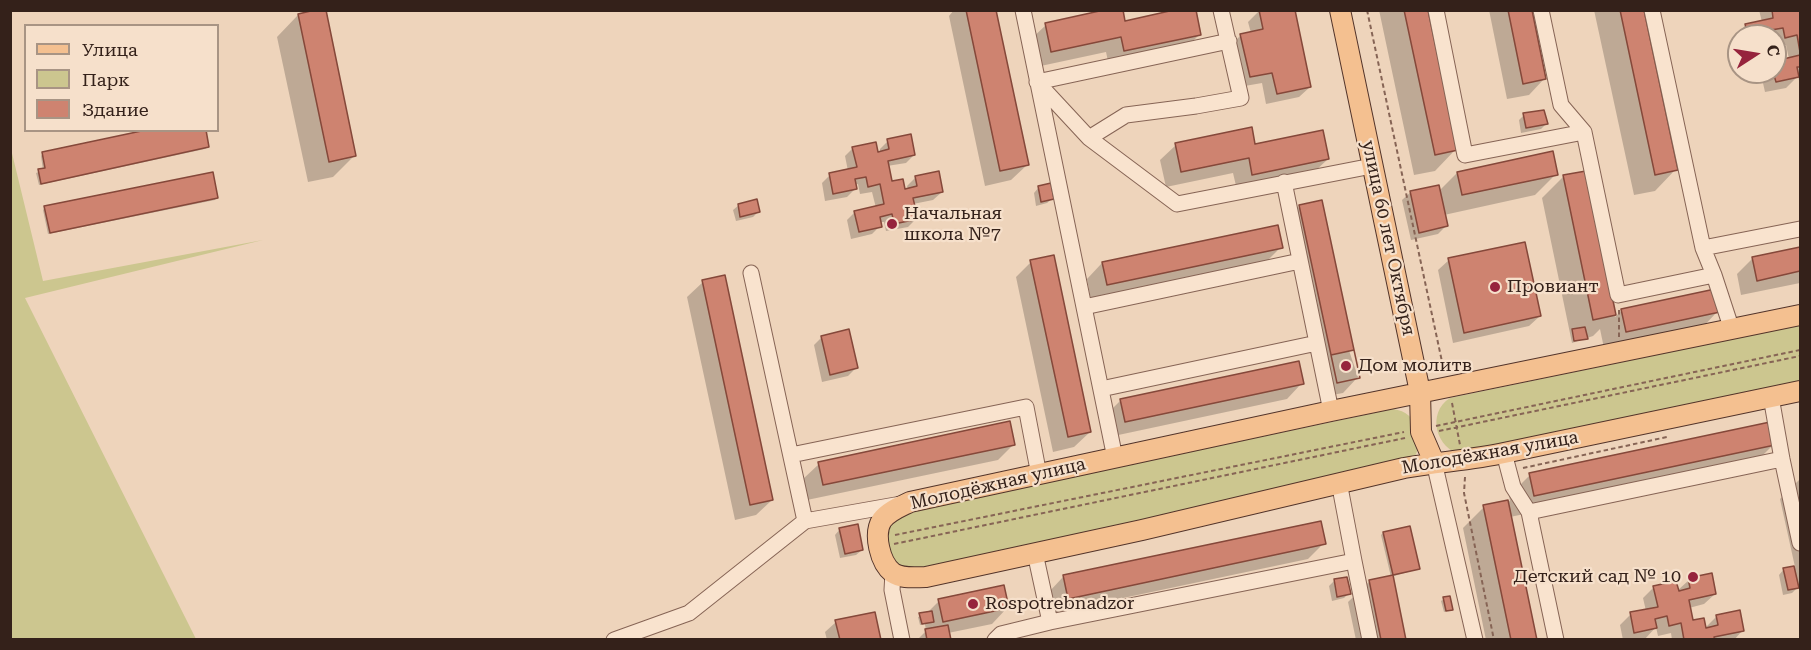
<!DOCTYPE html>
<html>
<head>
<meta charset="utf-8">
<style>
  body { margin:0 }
  #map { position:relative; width:1811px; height:650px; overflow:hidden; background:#eed4bb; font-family:"Roboto Serif",serif }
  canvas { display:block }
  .frame { position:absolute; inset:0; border:12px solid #34211a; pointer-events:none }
  .legend { position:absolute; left:24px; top:24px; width:195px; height:108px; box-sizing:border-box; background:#f6e0cb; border:2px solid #a89484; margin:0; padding:8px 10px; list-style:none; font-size:18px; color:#34211a }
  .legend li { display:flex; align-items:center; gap:12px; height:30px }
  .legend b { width:30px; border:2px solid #a89484 }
  .north { position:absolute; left:1727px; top:24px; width:60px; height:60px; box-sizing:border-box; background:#f6e0cb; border:2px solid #a89484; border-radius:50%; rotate:78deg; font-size:16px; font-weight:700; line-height:24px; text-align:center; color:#34211a }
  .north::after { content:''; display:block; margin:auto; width:21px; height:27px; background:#96243d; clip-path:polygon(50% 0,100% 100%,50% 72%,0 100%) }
</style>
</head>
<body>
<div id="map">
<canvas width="1811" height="650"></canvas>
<div class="frame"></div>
<ul class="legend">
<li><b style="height:8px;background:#f4c090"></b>Улица</li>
<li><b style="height:16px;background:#ccc68f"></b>Парк</li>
<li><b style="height:16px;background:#ce8370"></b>Здание</li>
</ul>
<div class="north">С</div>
</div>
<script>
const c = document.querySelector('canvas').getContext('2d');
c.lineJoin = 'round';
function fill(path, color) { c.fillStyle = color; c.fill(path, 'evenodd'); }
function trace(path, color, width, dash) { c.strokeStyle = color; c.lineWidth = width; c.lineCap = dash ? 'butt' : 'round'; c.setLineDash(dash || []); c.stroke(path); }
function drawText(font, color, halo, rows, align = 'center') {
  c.font = font + ' "Roboto Serif",serif'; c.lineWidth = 4.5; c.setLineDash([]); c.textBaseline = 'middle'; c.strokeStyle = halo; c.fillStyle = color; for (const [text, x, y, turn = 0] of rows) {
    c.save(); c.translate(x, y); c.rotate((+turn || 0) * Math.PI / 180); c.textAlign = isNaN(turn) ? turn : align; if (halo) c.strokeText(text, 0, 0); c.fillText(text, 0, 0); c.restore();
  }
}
const green = new Path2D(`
  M10 145 43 281 263 240 25 298 196 639H11Z
  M1800 325V385L1462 455C1436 449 1426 413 1450 398Z
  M1393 409C1419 412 1426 443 1412 461L916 569C910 568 903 568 898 564 887 556 882 535 891 524 895 520 901 516 906 512Z`);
const shadow = new Path2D(`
  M954 10H994L1027 165 1011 180 985 186 949 16Z
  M1379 10H1427L1456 149 1435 171 1414 175Z
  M1489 10H1530L1544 79 1529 95 1507 99Z
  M1594 10H1643L1676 169 1655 191 1634 195Z
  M1759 10H1800V85L1798 76 1786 88 1765 92 1761 74 1775 72V62L1789 59 1786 45 1775 47V36H1739V53L1735 36 1746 25 1762 22Z
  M1259 11 1310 87 1299 97 1266 104 1262 83 1239 87 1230 46 1241 35 1251 33 1248 22Z
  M298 15 354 156 333 177 308 182 277 37Z
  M1124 23 1200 34 1184 50 1109 66 1106 52 1036 67 1030 40 1046 25Z
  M1524 115 1546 124 1541 129 1521 133 1519 120Z
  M153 130H210L204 132 208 147 205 149 39 185 36 173 43 170 41 156 43 153Z
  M888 141 914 155 906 163 887 166 891 183 904 190 908 189 907 186 915 178 938 173 942 192 933 200 913 204 916 219 908 227 886 231 884 222H880V226L872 234 851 239 847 220 855 212 876 208 872 192 860 194 858 184 854 185 855 189 847 197 825 201 822 183 830 175 848 171 845 156 853 148 880 153V149Z
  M1176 145 1254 146 1328 159 1312 174 1237 190 1233 173 1166 187 1160 160Z
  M1585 172 1615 317 1622 310 1718 311 1697 333 1605 353 1600 329 1593 336 1572 343 1542 198 1563 177Z
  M1457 173 1556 174 1535 195 1444 215 1446 226 1438 234 1411 240 1402 200 1411 192 1439 191Z
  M1039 187 1053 198 1047 203 1036 206 1034 193Z
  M217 197 215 200 48 234 43 210 45 207Z
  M739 205 758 212 753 217 736 221 733 210Z
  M1300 206 1358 377 1343 393 1321 397 1284 222Z
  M1281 247 1265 263 1091 300 1087 279 1102 263Z
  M1800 248V283L1741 295 1737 274 1753 258Z
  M1449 260 1540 316 1529 326 1453 343 1438 270Z
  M1031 262 1090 432 1074 447 1053 452 1016 277Z
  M703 282 772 500 756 515 735 520 687 297Z
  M822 337 856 368 848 376 822 382 814 345Z
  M1302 383 1287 399 1109 437 1105 416 1121 400Z
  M1014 444 998 460 807 500 803 479 819 464Z
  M1773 445 1752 466 1510 517 1536 640H1486L1463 528 1484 507 1510 501 1509 496 1530 475Z
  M1800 479V594L1799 586 1792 593 1783 595 1779 575 1784 569 1795 567 1780 499Z
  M840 529 862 550 856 555 840 558 835 535Z
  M1383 533 1418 569 1391 577 1404 640H1356L1348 602 1370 581 1391 577 1381 535Z
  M1324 543 1308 559 1052 613 1048 593 1063 577Z
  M1346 579 1349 593 1344 598 1332 601 1329 586 1334 581Z
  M1689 580 1715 594 1704 604 1689 608 1692 622 1705 628 1716 617 1739 612 1742 631 1734 640H1672L1671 633 1658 636 1656 627 1645 639 1623 640 1620 625 1631 614 1646 611 1643 598 1654 587 1677 591Z
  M1444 599 1451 609 1444 612 1441 601Z
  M939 601 1007 608 992 624 948 633 950 640H917L926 631 925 624 920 625 918 617 926 614Z
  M836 622 879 640H827L825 632Z`);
const building = new Path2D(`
  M315 10H326L356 156 329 162 298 14Z
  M966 10H996L1029 165 1000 171Z
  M1104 10H1123L1125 21 1174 10H1196L1201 35 1124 51 1121 37 1051 52 1045 23Z
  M1259 10H1295L1311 87 1277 94 1272 73 1250 77 1240 34 1263 29Z
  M1404 10H1428L1458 150 1435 155Z
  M1508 10H1532L1546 79 1523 84Z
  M1620 10H1644L1678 170 1655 175Z
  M1772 10H1800V52L1797 35 1785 38 1783 28 1771 30 1772 36H1748L1745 24 1773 18Z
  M1800 55V67H1797L1799 77 1776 82 1773 72H1775V61Z
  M1544 110 1548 124 1526 128 1523 113Z
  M1252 127 1255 144 1323 130 1329 159 1252 175 1249 158 1181 172 1175 143Z
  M146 130H206L209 147 41 184 38 169 45 168 42 152Z
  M911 134 915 155 888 161 892 181 903 179 905 189 917 186 915 176 939 171 943 192 913 198 918 219 894 224 892 214 880 217 882 227 859 232 854 211 884 204 880 184 868 187 866 177 855 179 857 189 833 194 829 173 857 167 852 147 876 142 878 152 889 149 887 139Z
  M1553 151 1558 175 1462 195 1457 172Z
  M1586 171 1616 315 1593 320 1563 175Z
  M213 172 218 198 50 233 44 206Z
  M1051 183 1054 199 1041 202 1038 186Z
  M1439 185 1448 226 1419 233 1410 191Z
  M757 199 760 212 740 217 738 204Z
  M1322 200 1360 378 1337 383 1299 205Z
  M1278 225 1283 248 1107 285 1102 262Z
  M1525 242 1541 316 1464 333 1448 258Z
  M1800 247V271L1757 281 1752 257Z
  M1054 255 1091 432 1068 437 1030 260Z
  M725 275 773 500 750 505 702 280Z
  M1715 289 1720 312 1626 332 1621 309Z
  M1585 327 1588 339 1574 341 1572 329Z
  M849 329 858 368 830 375 821 336Z
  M1354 350 1360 378 1337 383 1331 355Z
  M1299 361 1304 384 1125 422 1120 399Z
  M1010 421 1015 445 823 485 818 462Z
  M1770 422 1775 445 1534 496 1529 473Z
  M1508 500 1537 640H1511L1483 505Z
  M1321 521 1326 544 1068 599 1063 575Z
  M858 524 863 550 845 554 839 528Z
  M1410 526 1420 569 1393 575 1383 532Z
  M1794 566 1799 588 1788 590 1783 568Z
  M1712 573 1716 594 1689 600 1693 620 1704 618 1706 628 1718 625 1716 615 1740 610 1744 631 1714 637 1715 640H1684L1681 623 1669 626 1667 616 1655 619 1657 628 1634 633 1630 612 1658 607 1653 586 1676 581 1679 591 1690 588 1688 578Z
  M1393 575 1406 640H1381L1369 580Z
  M1347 577 1351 594 1337 597 1334 579Z
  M1004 585 1009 608 943 622 938 599Z
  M1450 596 1453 610 1446 611 1443 597Z
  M932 611 934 622 922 624 919 613Z
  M875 612 881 640H840L835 620Z
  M948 625 951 640H927L925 629Z`);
const path = new Path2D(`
  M1367 10 1444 371
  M1619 310V337
  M1452 403 1460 445
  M1436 426 1800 350
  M1439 431 1800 356
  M1523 468 1667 437
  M1465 477 1464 493 1494 640
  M895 535 1404 432
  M894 544 1405 438`);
const minor = new Path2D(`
  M1023 10 1115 458
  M1436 10 1465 155 1584 132 1618 295 1714 275
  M1541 10 1561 105 1584 132
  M1652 10 1703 248 1714 275 1732 330
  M1037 82 1089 138 1177 204 1372 166
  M1037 82 1229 41
  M1089 138 1126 115 1196 106 1241 98 1221 10
  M1284 182 1331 411
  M1703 248 1800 229
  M751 273 805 521 901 504
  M1084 307 1300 261
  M1101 389 1317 343
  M1771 397 1782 459 1800 543
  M1504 453 1513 487 1529 512
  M791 455 1026 407 1039 475
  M1434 462 1475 640
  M1339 482 1354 561
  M1035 553 1050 622
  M893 573 892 590 902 640
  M614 640 689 613 805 521
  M995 640 1001 634 1050 622 1354 561 1370 640
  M1556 640 1529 512 1782 459`);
const major = new Path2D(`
  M1340 10 1420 392 1421 432 1434 462
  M1800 315 1331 411 910 502C900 507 889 511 882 520 873 534 880 563 893 573 902 579 915 577 926 577L1142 530 1404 468C1437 462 1471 460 1504 453L1800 391`);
const markers = [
  [892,224,6,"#96243d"],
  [1495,287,6,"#96243d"],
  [1346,366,6,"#96243d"],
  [1693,577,6,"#96243d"],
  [973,604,6,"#96243d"]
];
const poiNames = [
  ["Начальная",904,214],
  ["школа №7",904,235],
  ["Провиант",1507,287],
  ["Дом молитв",1358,366],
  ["Детский сад № 10",1681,577,"right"],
  ["Rospotrebnadzor",985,604]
];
const streetNames = [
  ["улица 60 лет Октября",1388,238,78],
  ["Молодёжная улица",1490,453,-10],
  ["Молодёжная улица",998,484,-13]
];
fill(green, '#ccc68f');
fill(shadow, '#0003');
fill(building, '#ce8370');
trace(building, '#85483a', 1.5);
trace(minor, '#866455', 17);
trace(major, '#53342a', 22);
trace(path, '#866455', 2, [4.5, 3]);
trace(minor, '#f9e3ce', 15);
trace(major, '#f4c090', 20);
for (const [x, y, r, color] of markers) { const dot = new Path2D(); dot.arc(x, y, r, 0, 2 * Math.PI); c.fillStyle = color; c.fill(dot); trace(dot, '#f6e0cb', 2); }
drawText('18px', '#34211a', '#f6e0cb', poiNames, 'left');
drawText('18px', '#34211a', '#f6e0cb', streetNames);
</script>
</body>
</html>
